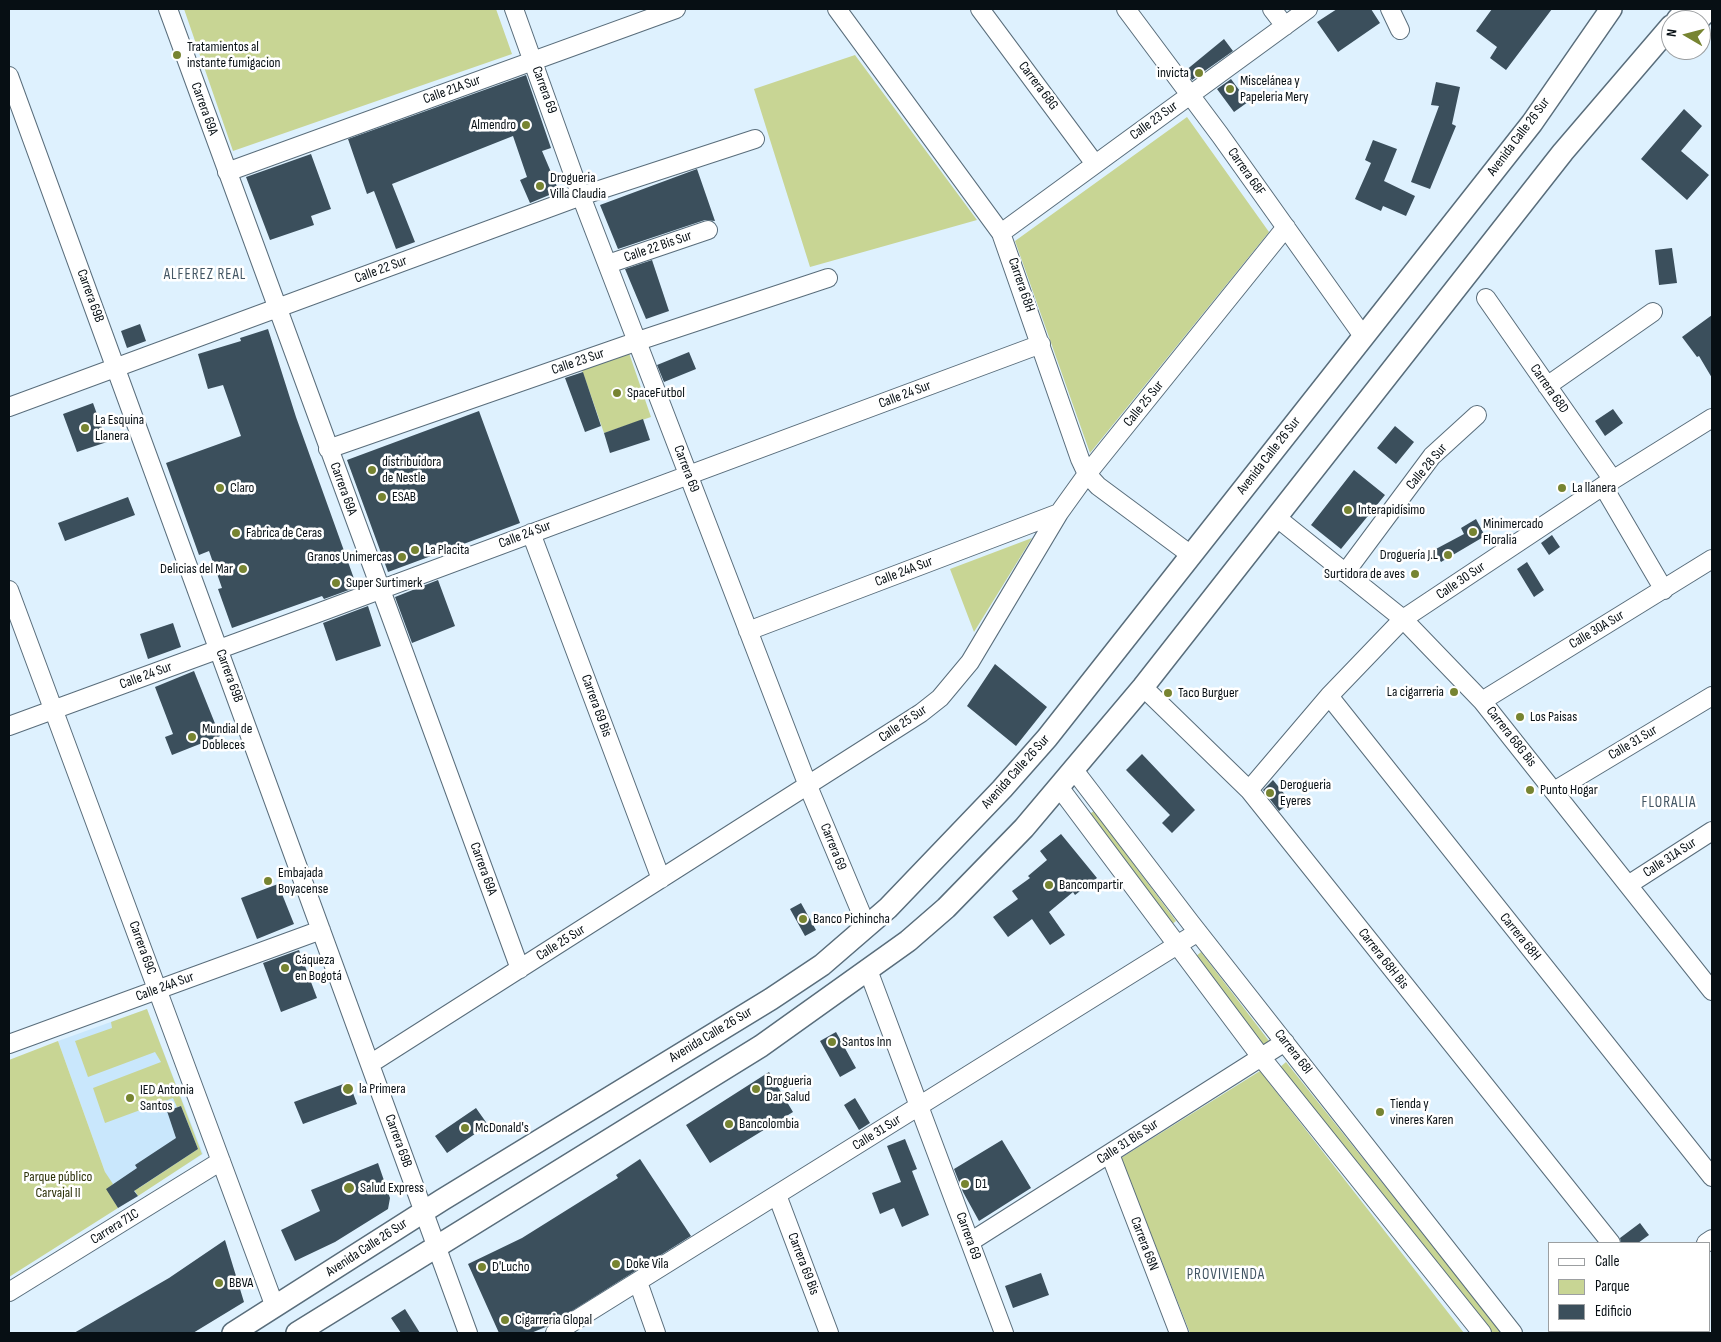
<!DOCTYPE html>
<html>
<head>
<meta charset="utf-8">
<style>
  body { margin:0 }
  #map { position:relative; width:1721px; height:1342px; overflow:hidden; background:#def1fe; font-family:"Sofia Sans Condensed",sans-serif }
  canvas { display:block }
  .frame { position:absolute; inset:0; border:10px solid #070f14; pointer-events:none }
  .legend { position:absolute; left:1548px; top:1242px; width:162px; height:90px; box-sizing:border-box; background:#fff; border:1px solid #9c9fa1; margin:0; padding:6px 9px; list-style:none; font-size:15px; color:#070f14 }
  .legend li { display:flex; align-items:center; gap:10px; height:25px }
  .legend b { width:25px; border:1px solid #9c9fa1 }
  .north { position:absolute; left:1661px; top:10px; width:50px; height:50px; box-sizing:border-box; background:#fff; border:1px solid #9c9fa1; border-radius:50%; rotate:278deg; font-size:14px; font-weight:700; line-height:20px; text-align:center; color:#070f14 }
  .north::after { content:''; display:block; margin:auto; width:18px; height:22px; background:#778431; clip-path:polygon(50% 0,100% 100%,50% 72%,0 100%) }
</style>
</head>
<body>
<div id="map">
<canvas width="1721" height="1342"></canvas>
<div class="frame"></div>
<ul class="legend">
<li><b style="height:6px;background:#fff"></b>Calle</li>
<li><b style="height:14px;background:#c8d594"></b>Parque</li>
<li><b style="height:14px;background:#3b4f5c"></b>Edificio</li>
</ul>
<div class="north">N</div>
</div>
<script>
const c = document.querySelector('canvas').getContext('2d');
c.lineJoin = 'round';
function fill(path, color) { c.fillStyle = color; c.fill(path, 'evenodd'); }
function trace(path, color, width, dash) { c.strokeStyle = color; c.lineWidth = width; c.lineCap = dash ? 'butt' : 'round'; c.setLineDash(dash || []); c.stroke(path); }
function drawText(font, color, halo, rows, align = 'center') {
  c.font = font + ' "Sofia Sans Condensed",sans-serif'; c.lineWidth = 5; c.setLineDash([]); c.textBaseline = 'middle'; c.strokeStyle = halo; c.fillStyle = color; for (const [text, x, y, turn = 0] of rows) {
    c.save(); c.translate(x, y); c.rotate((+turn || 0) * Math.PI / 180); c.textAlign = isNaN(turn) ? turn : align; if (halo) c.strokeText(text, 0, 0); c.fillText(text, 0, 0); c.restore();
  }
}
const built = new Path2D(`
  M147 1009 203 1154 118 1208 106 1189 105 1172 58 1041Z`);
const green = new Path2D(`
  M184 9H496L512 54 233 151Z
  M855 55 977 220 810 267 754 89Z
  M1187 117 1269 232 1090 453 1015 241Z
  M629 353 651 417 604 433 582 370Z
  M1032 538 974 632 950 569Z
  M1094 811 1176 921 1170 926 1088 815Z
  M1201 952 1269 1041 1263 1045 1195 957Z
  M147 1009 202 1154 138 1196 129 1181 139 1188 198 1149 181 1106 177 1107 173 1098 105 1123 93 1088 161 1062 155 1052 88 1077 75 1041 112 1028 111 1022Z
  M58 1041 105 1172 113 1184 107 1189 118 1208 9 1277V1060Z
  M1286 1062 1502 1333H1491L1279 1068Z
  M1260 1071 1464 1333H1190L1121 1158Z`);
const building = new Path2D(`
  M1337 9H1371L1380 23 1338 52 1317 22Z
  M1492 9H1552L1506 70 1490 58 1497 47 1476 31Z
  M1224 39 1233 51 1192 80 1185 71Z
  M526 75 551 148 542 151 559 191 530 203 520 180 527 177 513 136 392 184 415 242 396 249 374 191 367 194 348 139Z
  M1231 79 1248 102 1234 112 1217 89Z
  M1436 82 1460 87 1452 124 1456 126 1430 189 1411 182 1439 106 1431 105Z
  M1684 109 1702 126 1681 151 1709 175 1687 200 1641 159Z
  M1373 140 1397 149 1384 181 1415 196 1406 216 1383 206 1381 211 1355 199 1371 163 1365 160Z
  M311 154 331 209 311 216 314 225 270 240 246 177Z
  M697 169 715 221 705 220 618 249 600 205Z
  M1672 248 1677 283 1659 285 1655 250Z
  M652 260 669 311 646 319 625 269Z
  M1712 315V378L1699 356 1697 357 1682 337Z
  M140 324 146 341 127 348 121 331Z
  M268 329 296 417 357 587 324 599 322 596 232 628 218 589 222 588 209 551 199 555 166 463 241 436 223 385 208 389 198 354 241 341 240 338Z
  M689 352 696 369 664 382 657 365Z
  M583 372 601 426 585 432 565 378Z
  M93 403 107 442 77 452 63 414Z
  M1613 409 1623 423 1605 436 1595 421Z
  M479 411 520 523 388 572 347 460Z
  M643 419 650 440 610 453 604 433Z
  M1395 426 1414 442 1396 464 1377 448Z
  M1354 470 1385 495 1341 549 1311 525Z
  M128 497 135 515 65 541 58 523Z
  M1476 519 1485 536 1441 562 1434 550 1464 534 1461 528Z
  M1552 535 1560 547 1549 555 1541 543Z
  M1527 562 1544 590 1534 597 1517 569Z
  M438 580 455 626 412 643 395 597Z
  M368 606 381 646 336 661 323 623Z
  M173 623 181 647 148 659 140 634Z
  M995 664 1047 707 1016 746 967 706Z
  M194 671 220 736 172 755 165 737 173 734 155 687Z
  M1142 754 1195 810 1172 833 1162 823 1170 815 1126 770Z
  M1273 780 1291 802 1279 811 1263 790Z
  M1061 834 1097 878 1075 895 1073 892 1049 912 1065 935 1050 945 1032 919 1008 937 993 917 1018 899 1012 891 1030 878 1028 876 1047 860 1040 851Z
  M278 884 294 924 257 939 241 898Z
  M801 903 816 930 805 936 790 909Z
  M299 950 317 998 281 1012 263 963Z
  M836 1032 856 1068 840 1077 820 1041Z
  M769 1072 793 1112 710 1163 686 1125Z
  M349 1082 357 1104 303 1124 294 1102Z
  M855 1098 870 1123 859 1130 844 1105Z
  M181 1106 198 1149 134 1191 138 1196 118 1208 106 1189 137 1168 135 1165 176 1138 167 1111Z
  M476 1108 488 1125 447 1153 435 1136Z
  M905 1139 917 1169 912 1171 929 1215 902 1227 894 1208 880 1214 872 1193 901 1182 887 1146Z
  M1002 1140 1031 1188 979 1221 963 1192 954 1169Z
  M640 1159 691 1236 548 1326 531 1333H499L468 1264 522 1238 618 1178 616 1175Z
  M378 1163 390 1198 388 1209 335 1242 295 1261 281 1230 320 1211 311 1190Z
  M1640 1223 1649 1235 1638 1243H1621L1620 1238Z
  M225 1240 244 1302 193 1333H74L169 1278Z
  M1041 1273 1049 1295 1013 1308 1005 1286Z
  M405 1309 420 1333H401L391 1318Z`);
const minor = new Path2D(`
  M168 9 520 969
  M514 9 581 196 808 786 867 927
  M837 9 1001 233 1080 459 1087 474 1098 486 1191 555
  M980 9 1095 164
  M1126 9 1220 135 1363 336
  M1272 9 1285 26
  M1390 9 1400 30
  M9 76 468 1333
  M227 172 676 9
  M1001 233 1308 9
  M608 264 708 230
  M1486 298 1613 480
  M1547 386 1653 312
  M9 407 581 196 755 139
  M328 449 638 341 828 278
  M1603 486 1664 590
  M1276 517 1403 619 1482 701 1712 991
  M531 533 661 879
  M1345 573 1432 456 1477 415
  M9 590 275 1307
  M748 631 1059 513
  M1143 687 1249 790 1611 1243
  M1329 696 1712 1177
  M1482 701 1712 559
  M9 726 315 614 1041 344
  M1074 770 1190 922 1513 1333
  M1059 787 1261 1057 1482 1333
  M1249 790 1329 696 1403 619 1603 486 1712 418
  M1554 791 1712 696
  M1628 885 1712 831
  M868 970 1004 1333
  M9 1044 321 930
  M370 1064 921 713 940 698 970 662 1059 513 1087 474 1286 227
  M1110 1154 1179 1333
  M777 1195 829 1333
  M970 1242 1285 1042
  M1706 1243 1712 1239
  M638 1282 656 1333
  M9 1292 221 1161
  M1680 1331 1682 1333
  M555 1333 1198 932
  M1579 1333 1582 1331`);
const major = new Path2D(`
  M1677 20 1687 9
  M1698 20 1709 9
  M233 1333 442 1200 771 999 822 965 888 908 1002 789 1047 738 1532 123 1611 9
  M297 1333 761 1046 908 941 946 908 1024 828 1143 687 1563 152 1671 26`);
const markers = [
  [177,55,5,"#778431"],
  [1199,73,5,"#778431"],
  [1230,89,5,"#778431"],
  [526,125,5,"#778431"],
  [540,186,5,"#778431"],
  [617,393,5,"#778431"],
  [85,428,5,"#778431"],
  [372,470,5,"#778431"],
  [220,488,5,"#778431"],
  [1562,488,5,"#778431"],
  [382,497,5,"#778431"],
  [1348,510,5,"#778431"],
  [1473,532,5,"#778431"],
  [236,533,5,"#778431"],
  [415,550,5,"#778431"],
  [1448,555,5,"#778431"],
  [402,557,5,"#778431"],
  [243,569,5,"#778431"],
  [1415,574,5,"#778431"],
  [336,583,5,"#778431"],
  [1454,692,5,"#778431"],
  [1168,693,5,"#778431"],
  [1520,717,5,"#778431"],
  [192,737,5,"#778431"],
  [1530,790,5,"#778431"],
  [1270,793,5,"#778431"],
  [268,881,5,"#778431"],
  [1049,885,5,"#778431"],
  [803,919,5,"#778431"],
  [285,968,5,"#778431"],
  [832,1042,5,"#778431"],
  [348,1089,6,"#778431"],
  [756,1089,5,"#778431"],
  [130,1098,5,"#778431"],
  [1380,1112,5,"#778431"],
  [729,1124,5,"#778431"],
  [465,1128,5,"#778431"],
  [965,1184,5,"#778431"],
  [349,1188,6,"#778431"],
  [616,1264,5,"#778431"],
  [482,1267,5,"#778431"],
  [219,1283,5,"#778431"],
  [505,1320,5,"#778431"]
];
const poiNames = [
  ["Tratamientos al",187,47],
  ["instante fumigacion",187,63],
  ["invicta",1189,73,"right"],
  ["Miscelánea y",1240,81],
  ["Papeleria Mery",1240,97],
  ["Almendro",516,125,"right"],
  ["Drogueria",550,178],
  ["Villa Claudia",550,194],
  ["SpaceFutbol",627,393],
  ["La Esquina",95,420],
  ["Llanera",95,436],
  ["distribuidora",382,462],
  ["de Nestle",382,478],
  ["Claro",230,488],
  ["La llanera",1572,488],
  ["ESAB",392,497],
  ["Interapidísimo",1358,510],
  ["Minimercado",1483,524],
  ["Floralia",1483,540],
  ["Fabrica de Ceras",246,533],
  ["La Placita",425,550],
  ["Droguería J.L",1438,555,"right"],
  ["Granos Unimercas",392,557,"right"],
  ["Delicias del Mar",233,569,"right"],
  ["Surtidora de aves",1405,574,"right"],
  ["Super Surtimerk",346,583],
  ["La cigarreria",1444,692,"right"],
  ["Taco Burguer",1178,693],
  ["Los Paisas",1530,717],
  ["Mundial de",202,729],
  ["Dobleces",202,745],
  ["Derogueria",1280,785],
  ["Eyeres",1280,801],
  ["Punto Hogar",1540,790],
  ["Embajada",278,873],
  ["Boyacense",278,889],
  ["Bancompartir",1059,885],
  ["Banco Pichincha",813,919],
  ["Cáqueza",295,960],
  ["en Bogotá",295,976],
  ["Santos Inn",842,1042],
  ["Drogueria",766,1081],
  ["Dar Salud",766,1097],
  ["la Primera",359,1089],
  ["IED Antonia",140,1090],
  ["Santos",140,1106],
  ["Tienda y",1390,1104],
  ["vineres Karen",1390,1120],
  ["Bancolombia",739,1124],
  ["McDonald's",475,1128],
  ["D1",975,1184],
  ["Salud Express",360,1188],
  ["Doke Vila",626,1264],
  ["D'Lucho",492,1267],
  ["BBVA",229,1283],
  ["Cigarreria Glopal",515,1320]
];
const streetNames = [
  ["Carrera 68G",1038,86,53],
  ["Calle 21A Sur",452,90,-20],
  ["Carrera 69",544,90,70],
  ["Carrera 69A",204,109,70],
  ["Calle 23 Sur",1154,121,-36],
  ["Avenida Calle 26 Sur",1519,137,-53],
  ["Carrera 68F",1246,172,55],
  ["Calle 22 Bis Sur",658,247,-19],
  ["Calle 22 Sur",381,270,-20],
  ["Carrera 68H",1021,285,71],
  ["Carrera 69B",90,296,70],
  ["Calle 23 Sur",578,362,-19],
  ["Carrera 68D",1549,389,55],
  ["Calle 24 Sur",905,395,-21],
  ["Calle 25 Sur",1144,404,-51],
  ["Avenida Calle 26 Sur",1269,456,-52],
  ["Calle 28 Sur",1427,467,-50],
  ["Carrera 69",686,469,69],
  ["Carrera 69A",343,489,70],
  ["Calle 24 Sur",525,535,-21],
  ["Calle 24A Sur",904,572,-21],
  ["Calle 30 Sur",1461,581,-34],
  ["Calle 30A Sur",1597,630,-31],
  ["Calle 24 Sur",146,676,-20],
  ["Carrera 69B",229,676,70],
  ["Carrera 69 Bis",596,706,70],
  ["Calle 25 Sur",903,724,-34],
  ["Carrera 68G Bis",1511,737,52],
  ["Calle 31 Sur",1633,743,-31],
  ["Avenida Calle 26 Sur",1016,772,-48],
  ["Carrera 69",833,847,68],
  ["Calle 31A Sur",1670,858,-33],
  ["Carrera 69A",483,869,70],
  ["Carrera 68H",1520,937,51],
  ["Calle 25 Sur",561,943,-32],
  ["Carrera 69C",142,948,70],
  ["Carrera 68H Bis",1383,959,52],
  ["Calle 24A Sur",165,987,-20],
  ["Avenida Calle 26 Sur",711,1035,-31],
  ["Carrera 68I",1293,1052,52],
  ["Calle 31 Sur",877,1133,-32],
  ["Carrera 69B",398,1141,70],
  ["Calle 31 Bis Sur",1128,1142,-33],
  ["Carrera 71C",115,1227,-32],
  ["Carrera 69",968,1236,70],
  ["Carrera 68N",1144,1244,69],
  ["Avenida Calle 26 Sur",367,1248,-33],
  ["Carrera 69 Bis",803,1264,69]
];
const parkNames = [
  ["Parque público",58,1177],
  ["Carvajal II",58,1193]
];
const neighbourhoodNames = [
  ["ALFEREZ REAL",205,275],
  ["FLORALIA",1669,803],
  ["PROVIVIENDA",1226,1275]
];
fill(built, '#c9e7fc');
fill(green, '#c8d594');
fill(building, '#3b4f5c');
trace(minor, '#596d7b', 20);
trace(major, '#596d7b', 24);
trace(minor, '#fff', 18);
trace(major, '#fff', 21);
for (const [x, y, r, color] of markers) { const dot = new Path2D(); dot.arc(x, y, r, 0, 2 * Math.PI); c.fillStyle = color; c.fill(dot); trace(dot, '#fff', 2); }
drawText('14px', '#070f14', '#fff', poiNames, 'left');
drawText('14px', '#070f14', '#fff', streetNames);
drawText('14px', '#2c3109', '#fff', parkNames);
c.letterSpacing = '1px';
drawText('15px', '#435664', '#fff', neighbourhoodNames);
c.letterSpacing = '0px';
</script>
</body>
</html>
